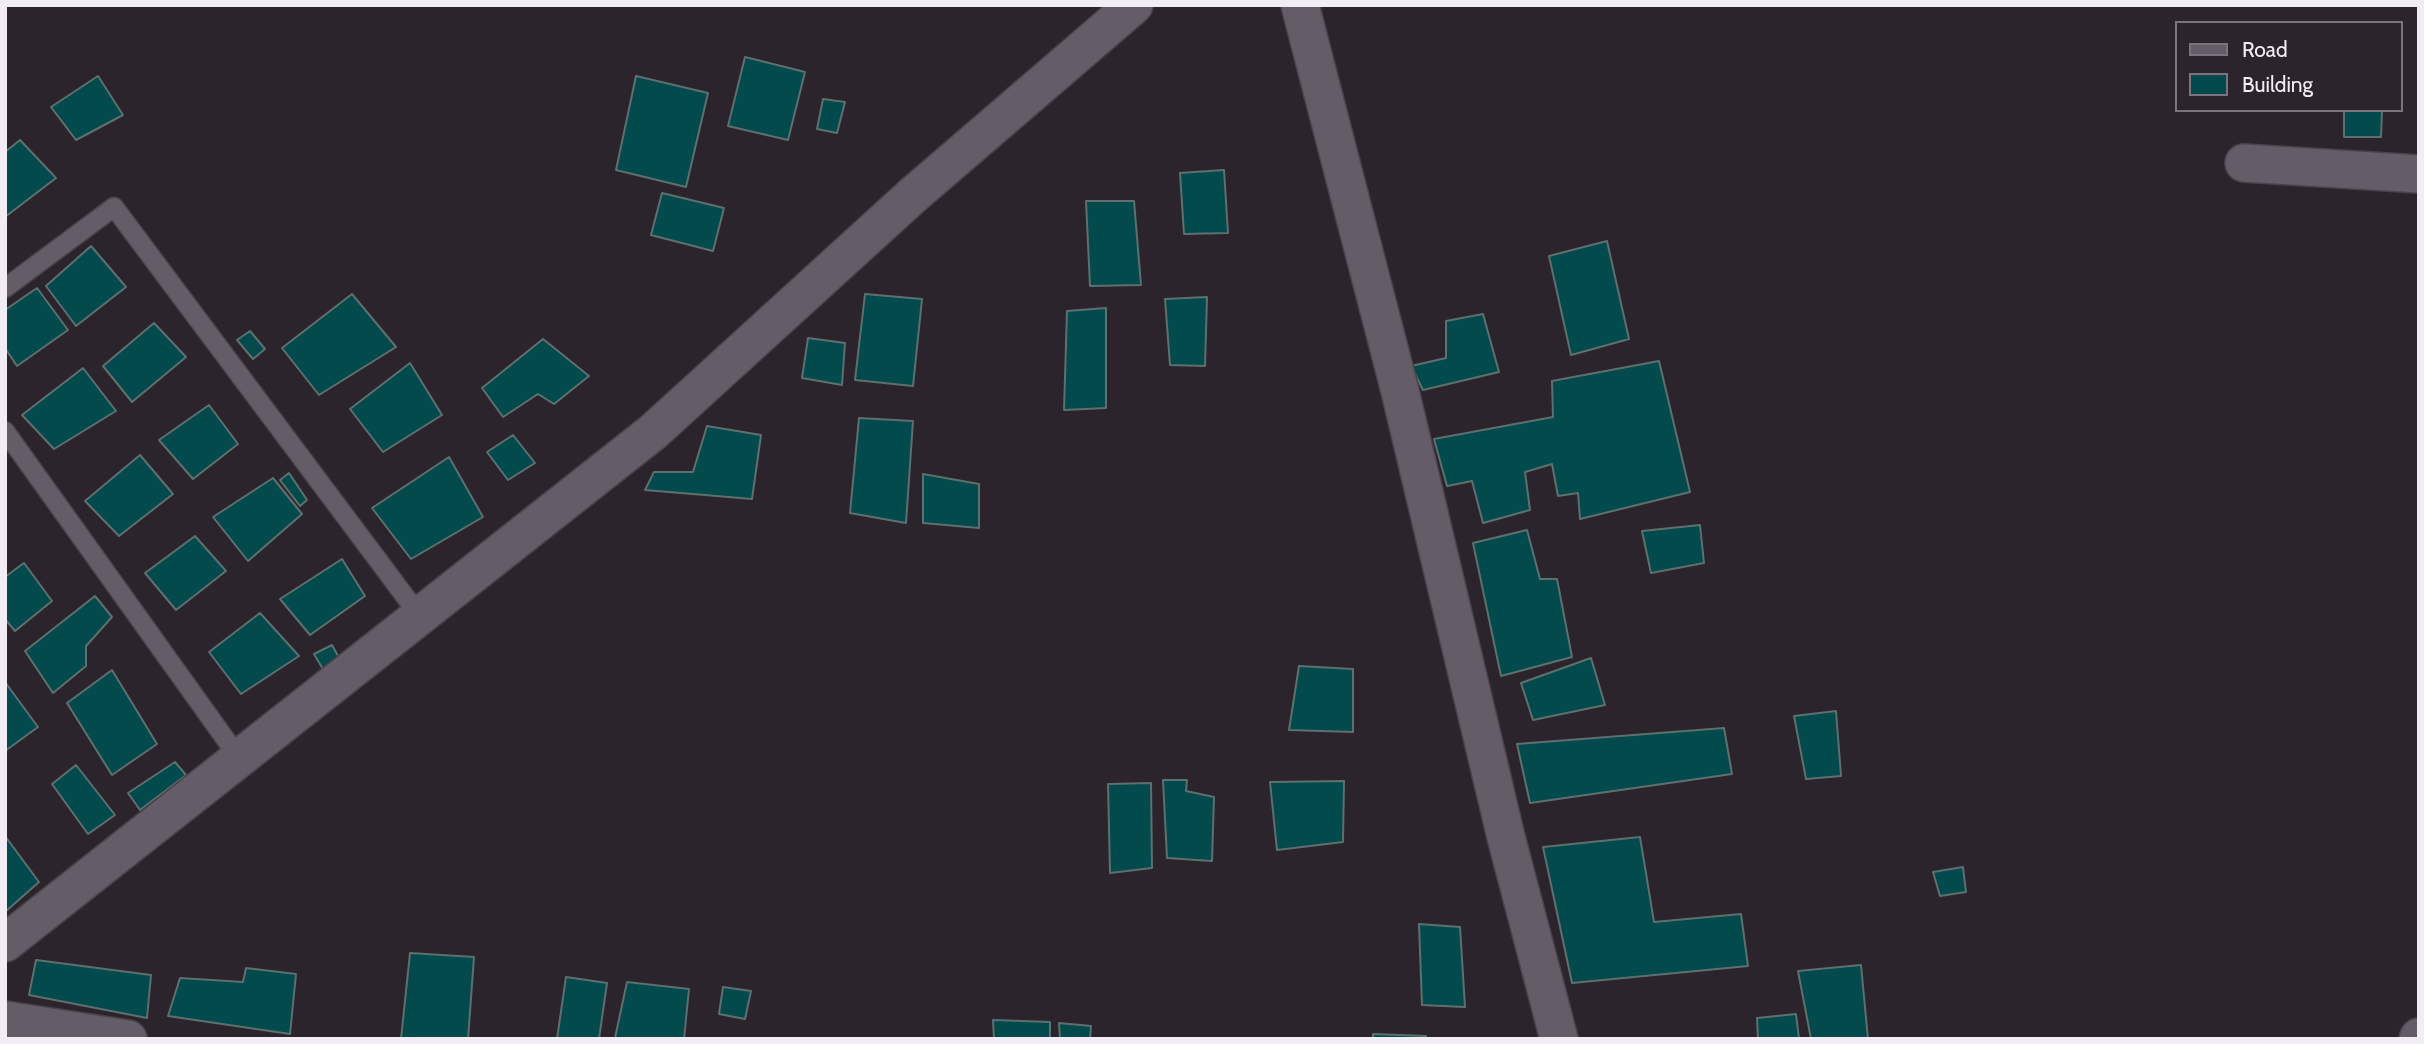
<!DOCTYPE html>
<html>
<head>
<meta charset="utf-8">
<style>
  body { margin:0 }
  #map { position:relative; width:2424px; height:1044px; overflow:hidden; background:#2b242d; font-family:Cabin,sans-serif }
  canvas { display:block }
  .frame { position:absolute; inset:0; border:7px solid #f2edf4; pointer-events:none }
  .legend { position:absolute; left:2175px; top:21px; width:228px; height:91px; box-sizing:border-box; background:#2b242d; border:2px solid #7b747d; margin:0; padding:9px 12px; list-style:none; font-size:21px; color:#f2edf4 }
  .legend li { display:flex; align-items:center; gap:14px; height:35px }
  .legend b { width:35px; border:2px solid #7b747d }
</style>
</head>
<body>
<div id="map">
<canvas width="2424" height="1044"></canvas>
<div class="frame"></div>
<ul class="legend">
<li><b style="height:9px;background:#645c67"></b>Road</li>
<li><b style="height:19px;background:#024a4b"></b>Building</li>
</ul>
</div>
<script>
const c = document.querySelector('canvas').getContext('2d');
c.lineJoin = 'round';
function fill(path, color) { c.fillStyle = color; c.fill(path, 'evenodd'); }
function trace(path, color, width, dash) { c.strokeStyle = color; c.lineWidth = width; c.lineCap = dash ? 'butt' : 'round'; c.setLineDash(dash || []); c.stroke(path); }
const building = new Path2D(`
  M745 57 805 72 788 140 728 126Z
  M98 76 123 115 76 140 51 107Z
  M636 76 708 93 686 187 616 170Z
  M823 99 845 102 837 133 817 129Z
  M2344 110H2382L2381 137H2344Z
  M20 140 56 178 5 217V152Z
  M1224 170 1228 233 1184 234 1180 173Z
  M662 193 724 208 713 251 651 235Z
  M1086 201H1134L1141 285 1090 286Z
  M1607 241 1629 339 1571 355 1549 256Z
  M91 246 126 287 76 326 46 286Z
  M37 288 68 330 17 366 5 348V310Z
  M352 294 396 347 319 395 282 348Z
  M865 294 922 299 913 386 855 380Z
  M1207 297 1205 366 1170 365 1165 299Z
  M1106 308V408L1064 410 1067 311Z
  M1483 314 1499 372 1423 390 1411 366 1446 358V321Z
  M154 323 186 357 132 402 103 366Z
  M250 331 265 349 253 359 237 340Z
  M808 338 845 343 842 385 802 378Z
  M543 339 589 376 554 404 538 394 503 417 482 388Z
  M1659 361 1690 492 1580 519 1578 493 1558 496 1552 464 1525 472 1530 510 1483 523 1472 481 1447 486 1434 439 1553 417 1552 381Z
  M410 363 442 415 383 452 350 409Z
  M83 368 116 411 54 449 22 415Z
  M209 405 238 444 193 479 159 440Z
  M859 418 913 421 906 523 850 513Z
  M707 426 761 435 752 499 645 490 654 472H693Z
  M513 435 535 463 508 480 487 452Z
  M140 455 173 494 119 536 85 501Z
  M449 457 483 517 411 559 372 508Z
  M289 473 307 500 300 506 280 480Z
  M923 474 979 484V528L923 523Z
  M273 478 302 514 248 561 213 517Z
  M1700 525 1704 563 1651 573 1642 531Z
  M1527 530 1540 579H1557L1572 657 1501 676 1473 543Z
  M195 536 226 571 176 610 145 573Z
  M342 559 365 596 310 635 280 599Z
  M24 563 52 601 15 631 5 619V577Z
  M95 596 112 617 86 646V666L53 693 25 651Z
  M260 613 299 656 241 694 209 652Z
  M332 645 342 663 324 671 314 654Z
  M1591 658 1605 705 1533 720 1521 683Z
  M1299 666 1353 669V732L1289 730Z
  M112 670 157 744 112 775 67 703Z
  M5 682 38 727 5 751Z
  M1836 711 1841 776 1806 779 1794 716Z
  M1724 728 1732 774 1530 803 1517 744Z
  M175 762 186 775 140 810 128 793Z
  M76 765 115 815 88 834 52 784Z
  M1163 780H1187L1186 791 1214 797 1212 861 1167 858Z
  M1344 781 1343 842 1277 850 1270 782Z
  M1151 783 1152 868 1110 873 1108 784Z
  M5 836 39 882 5 912Z
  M1640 837 1654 922 1741 914 1748 966 1572 983 1543 847Z
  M1963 867 1966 892 1940 896 1933 872Z
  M1419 924 1460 927 1465 1007 1422 1005Z
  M410 953 474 957 468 1039H401Z
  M36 960 151 975 147 1018 29 995Z
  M1861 965 1868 1039H1811L1798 971Z
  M246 968 296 974 290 1034 168 1016 180 978 243 982Z
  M566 977 607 983 599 1039H557Z
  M627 982 689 989 684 1039 615 1038Z
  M723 987 751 991 745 1019 719 1014Z
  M1796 1014 1799 1039H1758L1757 1018Z
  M993 1020 1050 1022V1039H994Z
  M1059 1023 1091 1026 1090 1039H1060Z
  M1373 1034 1426 1036V1039H1373Z`);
const service = new Path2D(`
  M5 288 114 207 419 615
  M5 431 239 758`);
const minor = new Path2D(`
  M1300 5 1400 391 1506 837 1559 1039
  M2244 163 2419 174
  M5 943 653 432 912 196 1134 5
  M5 1020 128 1039
  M2418 1039 2419 1037`);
fill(building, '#024a4b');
trace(building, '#5e6f6f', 2);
trace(service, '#49434b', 21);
trace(minor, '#49434b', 40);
trace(service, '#645c67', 18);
trace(minor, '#645c67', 37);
</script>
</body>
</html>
